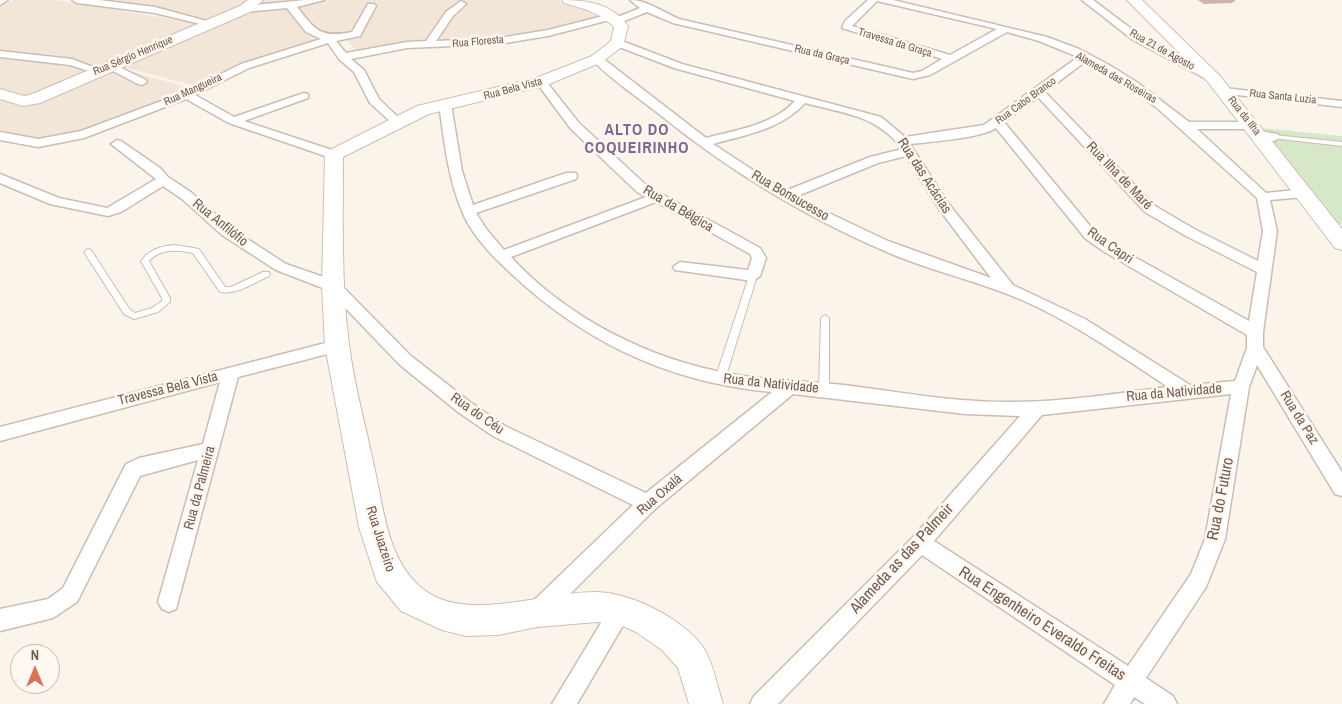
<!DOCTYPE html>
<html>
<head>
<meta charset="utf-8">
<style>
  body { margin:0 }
  #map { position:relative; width:1342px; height:704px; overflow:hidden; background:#fbf4ea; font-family:"Archivo Narrow",sans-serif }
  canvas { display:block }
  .north { position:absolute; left:10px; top:644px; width:50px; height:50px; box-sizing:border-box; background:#fef8f1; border:1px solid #c7b9b0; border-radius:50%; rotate:0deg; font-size:14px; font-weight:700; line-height:20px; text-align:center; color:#745b4f }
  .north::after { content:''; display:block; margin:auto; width:18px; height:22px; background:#db715a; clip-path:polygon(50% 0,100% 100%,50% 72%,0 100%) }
</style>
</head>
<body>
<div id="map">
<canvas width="1342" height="704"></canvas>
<div class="north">N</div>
</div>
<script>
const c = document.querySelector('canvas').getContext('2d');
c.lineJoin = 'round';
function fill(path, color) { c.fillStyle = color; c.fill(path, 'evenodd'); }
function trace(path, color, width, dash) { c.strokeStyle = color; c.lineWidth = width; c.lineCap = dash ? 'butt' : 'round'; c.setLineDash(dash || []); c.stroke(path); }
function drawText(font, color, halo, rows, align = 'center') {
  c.font = font + ' "Archivo Narrow",sans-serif'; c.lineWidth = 5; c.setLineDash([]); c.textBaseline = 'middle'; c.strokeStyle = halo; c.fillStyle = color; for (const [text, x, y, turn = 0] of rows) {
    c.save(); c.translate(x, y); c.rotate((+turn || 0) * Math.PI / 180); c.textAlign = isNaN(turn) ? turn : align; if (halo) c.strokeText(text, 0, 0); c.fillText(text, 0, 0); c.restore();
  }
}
const residential = new Path2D(`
  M14 0H55L201 24 112 66 193 89 72 137 38 140 0 134V6Z
  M77 0H257L209 23Z
  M260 0H556L606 17 531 33 397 43 357 51 342 35 300 46 200 87 119 66Z`);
const green = new Path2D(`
  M1262 128 1342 136V224H1338Z`);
const service = new Path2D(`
  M1274 135 1342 142V146L1272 138 1271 137Z
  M175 245 199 249 225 287H231L263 272H269L270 274 269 276C254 283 237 295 220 292L193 253C178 250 161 248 149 261L170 298V302L158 312 134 319 124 314 84 252 88 249 91 250 130 310 135 313 152 308 162 301V298L141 261C150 249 161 246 175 245Z
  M753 273 757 276 725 379 723 381H717L715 379 749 276Z
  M825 315 829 318V390L827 393H821L819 390 821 318Z`);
const minor = new Path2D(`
  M0 0H8L0 5Z
  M72 0H99L155 7 214 23 209 26 155 13 77 3Z
  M305 0H324L297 7C316 31 320 38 352 32L368 4H374L376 6 360 36 336 41 346 53 407 42 426 41 446 12 461 1 466 4 453 16 436 41 499 38 548 30 611 14 614 15 615 18 640 8 630 0C647 0 663 12 679 19L913 73 922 71 942 59 842 28 845 21 868 0H893L1047 37 1079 49 1109 65 1138 83 1189 122H1255L1257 125 1251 129H1197L1266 193 1305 189 1312 193 1305 197 1270 200 1277 231 1263 332V347L1342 472V496L1335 494 1257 365 1249 387 1225 539 1206 587 1146 678 1173 696 1177 704H1145L1134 697 1130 704H1104L1115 685 922 555 778 704H750L754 696 913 537 1020 416 965 414 793 394 655 509 545 619 537 622 529 619 526 612 529 605 633 505 493 436 458 412 399 364 328 290 276 270 222 235 182 199 163 186 121 212 108 216 50 204 0 183V174L59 198 107 208 156 179 111 144 117 140 121 141 160 168 168 177 192 193 232 229 286 264 338 282 411 356 470 402 505 426 646 493 772 392C662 382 574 337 497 260 484 247 469 229 462 211 448 178 444 140 439 104L441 102 445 101 451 104 462 171 473 205 566 173H576L577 176 576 179 476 213 487 230 504 250 646 197 637 192 571 129 536 82 541 79 545 80 579 123 647 186 760 248 766 258 760 276 753 281 675 270 673 267 680 262 748 270 752 258 750 254 656 202 511 257C567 318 650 360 732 374 769 381 807 381 844 385 901 392 957 403 1013 402 1065 402 1117 393 1168 387 1121 356 1074 323 1022 300 980 282 936 272 894 255 808 219 731 172 659 114 639 98 607 77 592 59L593 57H601L706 138C736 130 773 125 795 101L674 68 614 45V41H622L682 64 881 117 905 137 984 125 1078 57 1039 41 1007 32 930 75 913 79 673 23 647 12 617 24 614 23 613 19 548 36 499 44 407 48 351 59 364 70 379 99 403 122 397 126 393 124 370 103 354 72 339 59 328 43 249 68 195 95 234 117 304 93 308 94V98L244 121 338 152 340 155 334 159 229 123 186 99 84 138 38 147 0 140V132L38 139 81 131 183 93 241 64 321 39 306 32 287 8 245 12 240 9 245 6ZM877 1 997 29 950 55 852 26ZM1086 61 1130 88 1157 108 1257 198 1263 231 1258 261 1196 230 1155 206 1045 92ZM1038 97 1145 212 1186 236 1257 272 1249 321 1113 245 1095 232 1004 122ZM805 103C842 113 878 115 902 149L870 157 785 191 713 144C745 135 782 129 805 103ZM996 128 1085 238 1103 251 1247 335V348L1235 381 1190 385 1085 319 1013 285 948 203 910 144C929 142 982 138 996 128ZM906 156 939 209 991 278 888 241 795 197 878 163ZM1231 394 1205 539 1191 574 1128 666 934 541 1042 415Z
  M1082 0H1093L1141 36 1219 79 1218 81H1210L1133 40Z
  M0 51 72 59 103 71 98 74 70 65 0 57Z
  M111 63 146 80 147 82 142 85 138 84 107 68V64Z
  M1224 88 1342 101V107L1220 93V89Z
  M1259 131 1278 134 1280 137 1274 141 1255 138 1253 135Z
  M337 340 343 342 345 346 343 350 238 377 176 609 169 612 162 609 158 602 198 460 140 476 77 602 53 618 0 631V609L48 599 63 588 126 464 139 458 203 444 220 382 0 441V427Z
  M621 600 629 603 632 610 577 704H552L613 603Z`);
const secondary = new Path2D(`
  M248 0H263L250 12 40 103 23 106 0 99V89L24 96 30 95 240 6Z
  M562 0C587 0 613 4 628 26L623 46 602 62 547 85 429 114 343 157C343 220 341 282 349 344 354 387 367 430 375 471 384 511 388 562 423 589 467 624 545 591 597 592 622 593 648 604 669 617 681 625 695 635 703 647 713 662 717 686 723 704H689L678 668 662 650 636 632 620 625 597 622 537 627 498 635 466 636 442 630 401 611 377 582 359 527 325 346 322 286 325 155 328 151 417 106 536 78 592 56 611 41 614 27C601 13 582 8 564 3Z
  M1127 0H1142L1220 76 1342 229V250L1335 248 1208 82Z`);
const wall = new Path2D(`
  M1198 0H1236L1232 3 1204 4Z`);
const farStreetnames = [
  ["Rua Floresta",478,42,-5],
  ["Travessa da Graça",895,43,17],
  ["Rua 21 de Agosto",1162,50,29],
  ["Rua da Graça",822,55,13],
  ["Rua Sérgio Henrique",133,56,-23],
  ["Alameda das Roseiras",1116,78,30],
  ["Rua Bela Vista",513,89,-15],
  ["Rua Mangueira",193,90,-25],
  ["Rua Santa Luzia",1283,97,6],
  ["Rua Cabo Branco",1026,101,-36],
  ["Rua da Ilha",1244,116,52]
];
const streetNames = [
  ["Rua das Acácias",924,176,57],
  ["Rua Ilha de Maré",1119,176,46],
  ["Rua Bonsucesso",790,196,30],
  ["Rua da Bélgica",678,209,30],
  ["Rua Anfilófio",220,223,39],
  ["Rua Capri",1110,246,35],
  ["Rua da Natividade",771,384,6],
  ["Travessa Bela Vista",168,389,-14],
  ["Rua da Natividade",1174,393,-5],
  ["Rua do Céu",477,414,35],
  ["Rua da Paz",1299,418,58],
  ["Rua da Palmeira",200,488,-75],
  ["Rua Oxalá",660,495,-41],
  ["Rua Juazeiro",380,539,72]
];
const farDistrictnames = [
  ["ALTO DO",637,131],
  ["COQUEIRINHO",637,149]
];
const nearStreetnames = [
  ["Rua do Futuro",1221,499,-79],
  ["Alameda as das Palmeir",902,559,-47],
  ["Rua Engenheiro Everaldo Freitas",1042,624,33]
];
fill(residential, '#f2e6d9');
fill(green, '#d7e8c9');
trace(service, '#cdbcb1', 2);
trace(minor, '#cdbcb1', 3);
trace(secondary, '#d1beb1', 2);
fill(service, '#fff');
fill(minor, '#fff');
fill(secondary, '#fff');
fill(wall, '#cdb5a9');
drawText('11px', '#745b4f', '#fef8f1', farStreetnames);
drawText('14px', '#745b4f', '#fef8f1', streetNames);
c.letterSpacing = '1px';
drawText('bold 16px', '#806790', '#fef8f1', farDistrictnames);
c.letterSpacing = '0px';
drawText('16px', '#745b4f', '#fef8f1', nearStreetnames);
</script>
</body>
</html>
